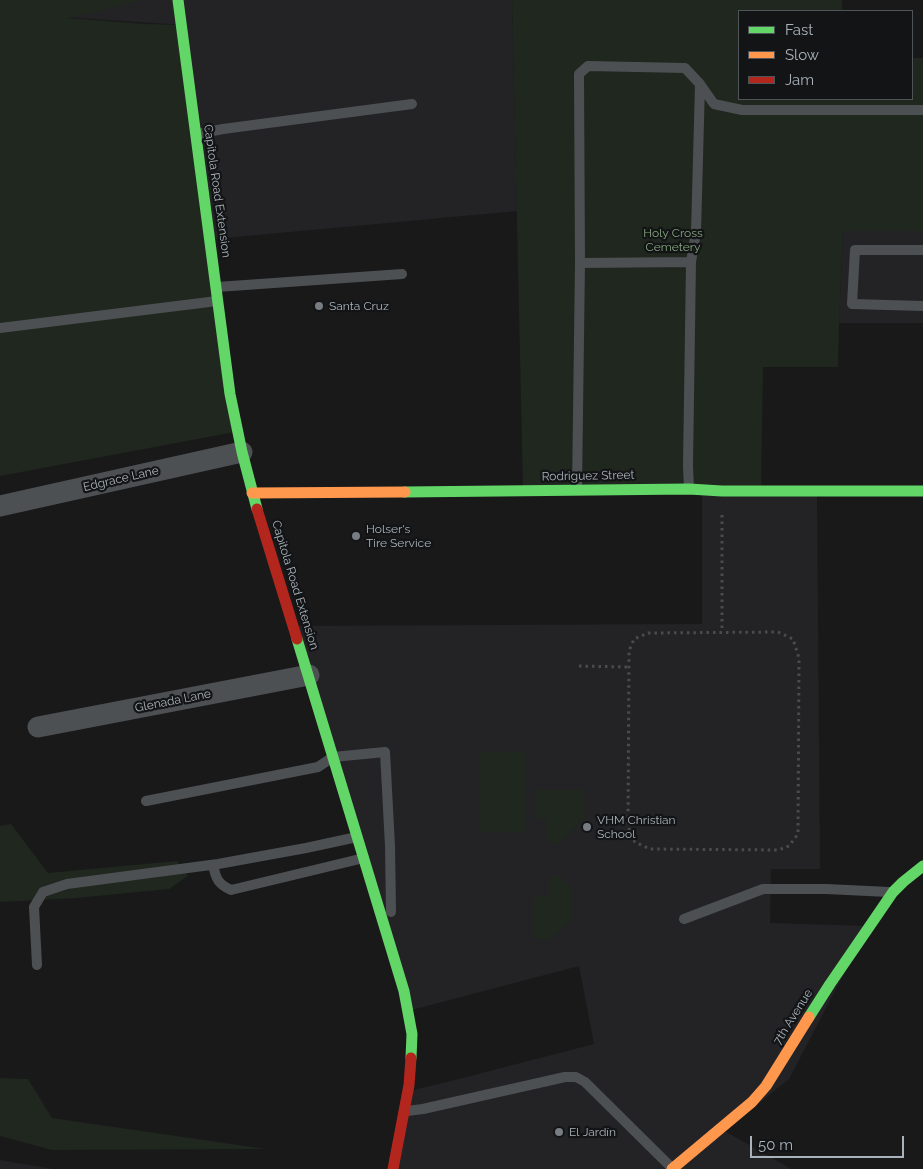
<!DOCTYPE html>
<html>
<head>
<meta charset="utf-8">
<style>
  body { margin:0 }
  #map { position:relative; width:923px; height:1169px; overflow:hidden; background:#19191a; font-family:Raleway,sans-serif }
  canvas { display:block }
  .legend { position:absolute; left:738px; top:10px; width:175px; height:90px; box-sizing:border-box; background:#131416; border:1px solid #4f5458; margin:0; padding:6px 9px; list-style:none; font-size:15px; color:#aab3bb }
  .legend li { display:flex; align-items:center; gap:10px; height:25px }
  .legend b { width:25px; border:1px solid #4f5458 }
  .scale { position:absolute; left:750px; top:1136px; width:154px; height:22px; box-sizing:border-box; border:2px solid #aab3bb; border-top:0; padding-left:6px; font-size:15px; line-height:18px; white-space:nowrap; color:#aab3bb; -webkit-text-stroke:4px #131416; paint-order:stroke }
</style>
</head>
<body>
<div id="map">
<canvas width="923" height="1169"></canvas>
<ul class="legend">
<li><b style="height:6px;background:#63d668"></b>Fast</li>
<li><b style="height:6px;background:#ff974d"></b>Slow</li>
<li><b style="height:6px;background:#b3261e"></b>Jam</li>
</ul>
<div class="scale">50 m</div>
</div>
<script>
const c = document.querySelector('canvas').getContext('2d');
c.lineJoin = 'round';
function fill(path, color) { c.fillStyle = color; c.fill(path, 'evenodd'); }
function trace(path, color, width, dash) { c.strokeStyle = color; c.lineWidth = width; c.lineCap = dash ? 'butt' : 'round'; c.setLineDash(dash || []); c.stroke(path); }
function drawText(font, color, halo, rows, align = 'center') {
  c.font = font + ' Raleway,sans-serif'; c.lineWidth = 4.5; c.setLineDash([]); c.textBaseline = 'middle'; c.strokeStyle = halo; c.fillStyle = color; for (const [text, x, y, turn = 0] of rows) {
    c.save(); c.translate(x, y); c.rotate((+turn || 0) * Math.PI / 180); c.textAlign = isNaN(turn) ? turn : align; if (halo) c.strokeText(text, 0, 0); c.fillText(text, 0, 0); c.restore();
  }
}
const built = new Path2D(`
  M0 0H512L517 211 214 239 184 25 0 13Z
  M843 230 923 231V323H839Z
  M817 489 820 869H771L770 923 869 926 789 1079 725 1131 791 1169H389L405 1092 455 1080 594 1044 579 966 404 1012 292 626 702 624V490Z
  M0 1160 53 1169H0Z`);
const green = new Path2D(`
  M0 0H143L92 13 68 18 145 24 184 25 240 431 0 476Z
  M512 0H842V11H739V99H912V58H923V231H843L839 323 838 367H763L761 489 523 490Z
  M479 752H526L525 832H479Z
  M535 790H584L585 818 558 844 547 843 546 818H535Z
  M11 824 48 873 177 861 188 876 169 889 76 898 0 902V826Z
  M550 876H560L571 887 572 918 552 939 533 938V897L550 896Z
  M0 1078 28 1079 52 1118 266 1149 52 1150 0 1136Z`);
const path = new Path2D(`
  M722 515V632
  M778 632 793 639 799 658 798 834 789 846 778 850 650 849 635 842 628 827 629 651 634 639 648 633Z
  M579 666 628 667`);
const lane = new Path2D(`
  M197 134 223 129 412 104
  M923 250H855L852 304 923 306
  M580 263 691 262
  M217 287 402 274
  M0 328 217 301
  M689 488 688 466 691 262 696 232 700 84
  M577 489 580 263 579 74 588 66 685 68 700 84 714 104 742 110H923
  M146 801 318 767 333 757 385 752 390 846 391 912
  M213 865C216 879 218 884 231 890L364 858
  M684 919 763 889H826L889 892
  M37 965 34 907 43 892 67 884 218 864 306 848 357 837
  M407 1111 423 1109 565 1077H576L585 1082 672 1168`);
const street = new Path2D(`
  M0 506 242 452
  M38 727 309 675`);
const fast = new Path2D(`
  M178 0 230 394 242 452 257 509
  M405 492 689 489 722 491H923
  M297 639 404 991 412 1034 411 1058
  M809 1017 830 984 893 892 903 882 923 866`);
const slow = new Path2D(`
  M252 493 405 492
  M672 1169 752 1102 766 1086 809 1017`);
const jam = new Path2D(`
  M257 509 297 639
  M393 1169 409 1085 411 1058`);
const markers = [
  [319,306,5,"#777d83"],
  [356,536,5,"#777d83"],
  [587,827,5,"#777d83"],
  [559,1132,5,"#777d83"]
];
const streetNames = [
  ["Capitola Road Extension",217,191,82],
  ["Rodriguez Street",588,476,-1],
  ["Edgrace Lane",121,479,-13],
  ["Capitola Road Extension",295,585,73],
  ["Glenada Lane",173,701,-11],
  ["7th Avenue",793,1017,-58]
];
const parkNames = [
  ["Holy Cross",673,233],
  ["Cemetery",673,247]
];
const poiNames = [
  ["Santa Cruz",329,306],
  ["Holser's",366,529],
  ["Tire Service",366,543],
  ["VHM Christian",597,820],
  ["School",597,834],
  ["El Jardín",569,1132]
];
fill(built, '#232326');
fill(green, '#1f271f');
trace(path, '#494b4d', 3, [2.5, 4]);
trace(lane, '#4d5053', 10);
trace(street, '#4d5053', 21);
trace(fast, '#63d668', 11);
trace(slow, '#ff974d', 11);
trace(jam, '#b3261e', 11);
for (const [x, y, r, color] of markers) { const dot = new Path2D(); dot.arc(x, y, r, 0, 2 * Math.PI); c.fillStyle = color; c.fill(dot); trace(dot, '#131416', 2); }
drawText('12px', '#aab3bb', '#131416', streetNames);
drawText('12px', '#87a87f', '#131416', parkNames);
drawText('12px', '#aab3bb', '#131416', poiNames, 'left');
</script>
</body>
</html>
